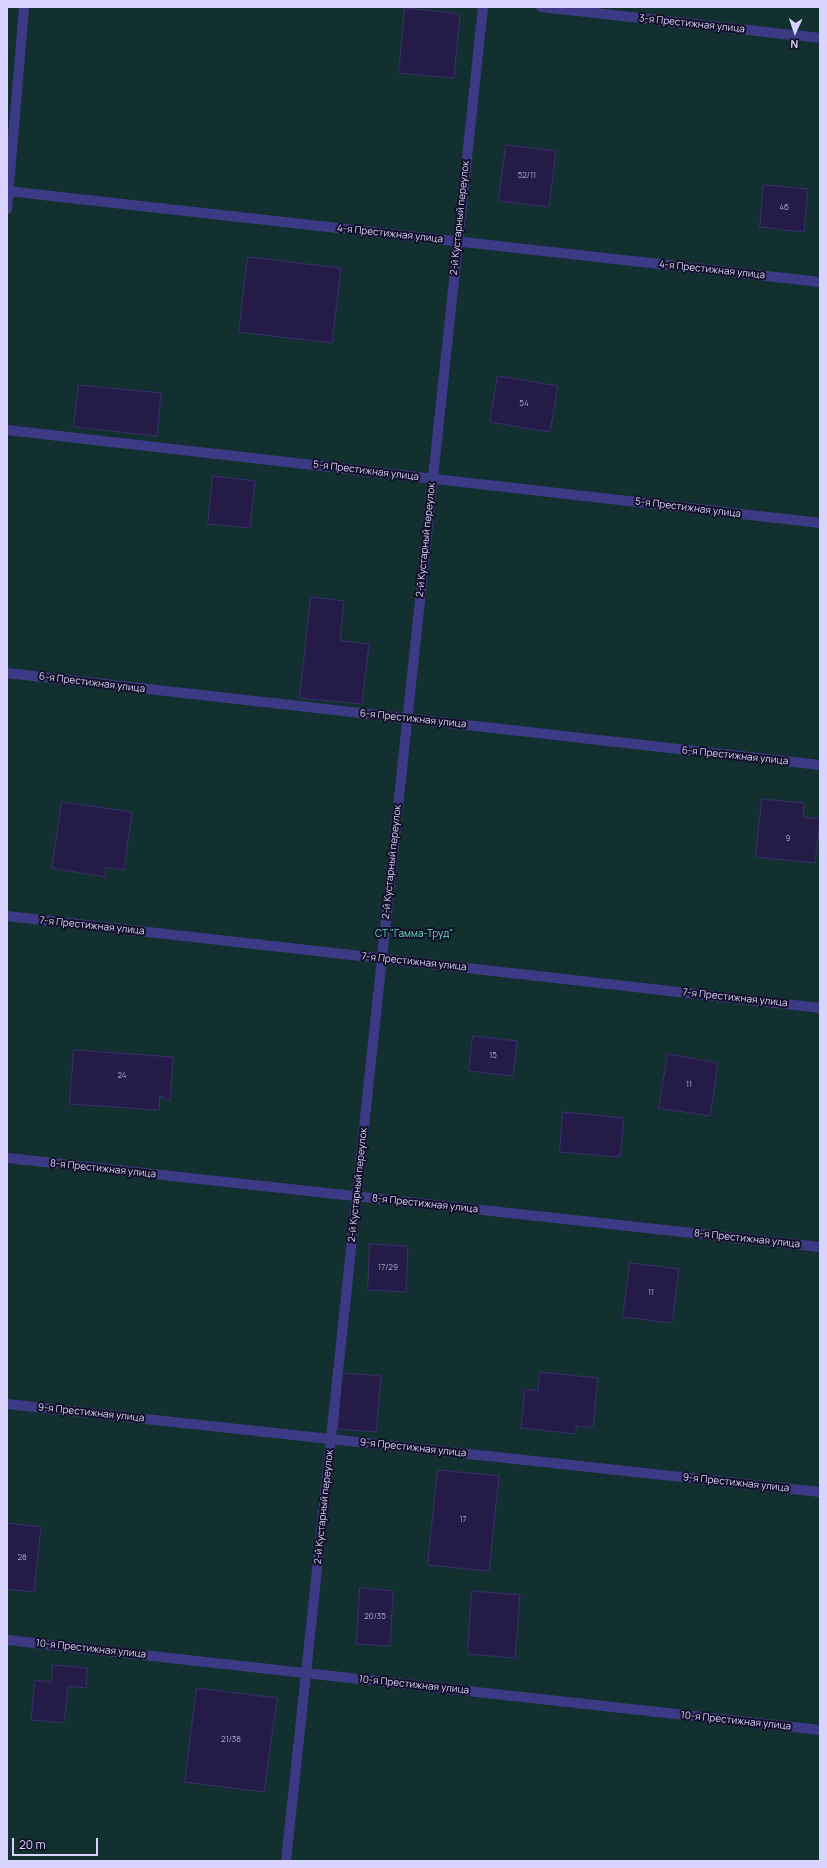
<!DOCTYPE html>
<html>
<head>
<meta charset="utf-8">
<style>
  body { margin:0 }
  #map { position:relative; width:827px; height:1868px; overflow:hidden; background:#130f26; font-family:Manrope,sans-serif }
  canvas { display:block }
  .frame { position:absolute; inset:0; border:8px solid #d9d4ff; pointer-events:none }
  .north { position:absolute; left:775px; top:12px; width:40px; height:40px; -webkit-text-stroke:3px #130f26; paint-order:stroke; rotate:183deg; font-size:11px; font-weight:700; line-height:16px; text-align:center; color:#d9d4ff }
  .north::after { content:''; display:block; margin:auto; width:14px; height:18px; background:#d9d4ff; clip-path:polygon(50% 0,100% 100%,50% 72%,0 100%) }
  .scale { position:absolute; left:12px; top:1838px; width:86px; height:18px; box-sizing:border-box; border:2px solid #d9d4ff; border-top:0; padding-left:5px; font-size:12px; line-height:14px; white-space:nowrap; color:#d9d4ff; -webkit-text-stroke:3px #130f26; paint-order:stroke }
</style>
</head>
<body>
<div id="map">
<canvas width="827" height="1868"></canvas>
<div class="frame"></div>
<div class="north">N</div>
<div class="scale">20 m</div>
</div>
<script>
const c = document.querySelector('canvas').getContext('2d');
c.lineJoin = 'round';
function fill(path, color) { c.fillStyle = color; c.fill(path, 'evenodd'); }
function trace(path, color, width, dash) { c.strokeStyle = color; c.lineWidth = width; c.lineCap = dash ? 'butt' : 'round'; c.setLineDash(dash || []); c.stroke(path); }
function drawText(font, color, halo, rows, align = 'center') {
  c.font = font + ' Manrope,sans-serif'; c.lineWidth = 4; c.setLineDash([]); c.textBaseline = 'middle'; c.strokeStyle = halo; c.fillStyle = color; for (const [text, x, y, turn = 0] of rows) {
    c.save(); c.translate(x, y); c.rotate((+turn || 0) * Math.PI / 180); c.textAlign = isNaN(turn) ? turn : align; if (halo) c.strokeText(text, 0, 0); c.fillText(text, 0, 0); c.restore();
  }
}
const green = new Path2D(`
  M7 7H820V1861H7Z`);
const building = new Path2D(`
  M405 8 460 14 454 78 399 73Z
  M506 145 556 151 549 207 499 201Z
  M764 185 808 189 804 232 760 227Z
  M248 257 341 268 332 343 239 332Z
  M498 376 558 386 550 432 490 422Z
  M79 385 161 393 157 436 74 427Z
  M213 476 255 481 250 528 208 524Z
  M311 597 344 601 340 641 369 644 362 704 300 698Z
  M762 799 804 803 803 817 820 819 815 863 756 857Z
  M62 802 132 812 124 870 106 867 105 877 52 868Z
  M473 1036 517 1041 513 1076 469 1071Z
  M74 1050 173 1057 170 1101 160 1096 159 1110 70 1104Z
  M668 1054 718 1063 710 1116 659 1108Z
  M563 1112 624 1118 620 1157 560 1152Z
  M370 1244 408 1246 406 1292 368 1290Z
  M630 1263 679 1269 672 1323 623 1317Z
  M540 1372 598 1378 593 1427 576 1426V1434L521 1428 525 1389 538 1391Z
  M342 1373 381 1376 376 1432 338 1429Z
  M438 1470 499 1476 489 1571 428 1565Z
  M7 1523 41 1527 34 1592 7 1589Z
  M360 1588 393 1591 390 1646 357 1644Z
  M472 1591 520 1595 515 1658 468 1654Z
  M53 1665 87 1668 86 1688 68 1686 64 1723 31 1720 35 1680 51 1682Z
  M197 1688 277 1698 264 1792 185 1782Z`);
const service = new Path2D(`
  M541 7 820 38
  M7 191 820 282
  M7 209 24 7
  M7 430 820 523
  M7 673 820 765
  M7 916 820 1008
  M7 1158 820 1247
  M7 1404 820 1492
  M7 1640 820 1730
  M286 1861 483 7`);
const numberNames = [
  ["52/11",527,176],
  ["46",784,208],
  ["54",524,404],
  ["9",788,839],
  ["15",493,1056],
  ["24",122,1076],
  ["11",689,1085],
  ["17/29",388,1268],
  ["11",651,1293],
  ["17",463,1520],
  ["28",22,1558],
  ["20/35",375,1617],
  ["21/38",231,1740]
];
const streetNames = [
  ["3-я Престижная улица",692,24,6],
  ["2-й Кустарный переулок",460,218,-84],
  ["4-я Престижная улица",390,234,6],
  ["4-я Престижная улица",712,270,6],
  ["5-я Престижная улица",366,471,7],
  ["5-я Престижная улица",688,508,7],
  ["2-й Кустарный переулок",426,540,-84],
  ["6-я Престижная улица",92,683,7],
  ["6-я Престижная улица",413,719,6],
  ["6-я Престижная улица",735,756,6],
  ["2-й Кустарный переулок",392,862,-84],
  ["7-я Престижная улица",92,926,6],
  ["7-я Престижная улица",414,962,6],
  ["7-я Престижная улица",735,998,6],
  ["8-я Престижная улица",103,1169,6],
  ["2-й Кустарный переулок",358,1185,-84],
  ["8-я Престижная улица",425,1204,6],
  ["8-я Престижная улица",747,1239,6],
  ["9-я Престижная улица",91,1413,6],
  ["9-я Престижная улица",413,1448,6],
  ["9-я Престижная улица",736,1483,6],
  ["2-й Кустарный переулок",324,1507,-84],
  ["10-я Престижная улица",91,1649,6],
  ["10-я Престижная улица",414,1685,6],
  ["10-я Престижная улица",736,1721,6]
];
const parkNames = [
  ["СТ \"Гамма-Труд\"",414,934]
];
fill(green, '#12302f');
fill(building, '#241b47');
trace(building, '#3b2d73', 1);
trace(service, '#3d3a85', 10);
drawText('8px', '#aca6d1', null, numberNames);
drawText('10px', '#d9d4ff', '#130f26', streetNames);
drawText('10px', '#5fe0c0', '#130f26', parkNames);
</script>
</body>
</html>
